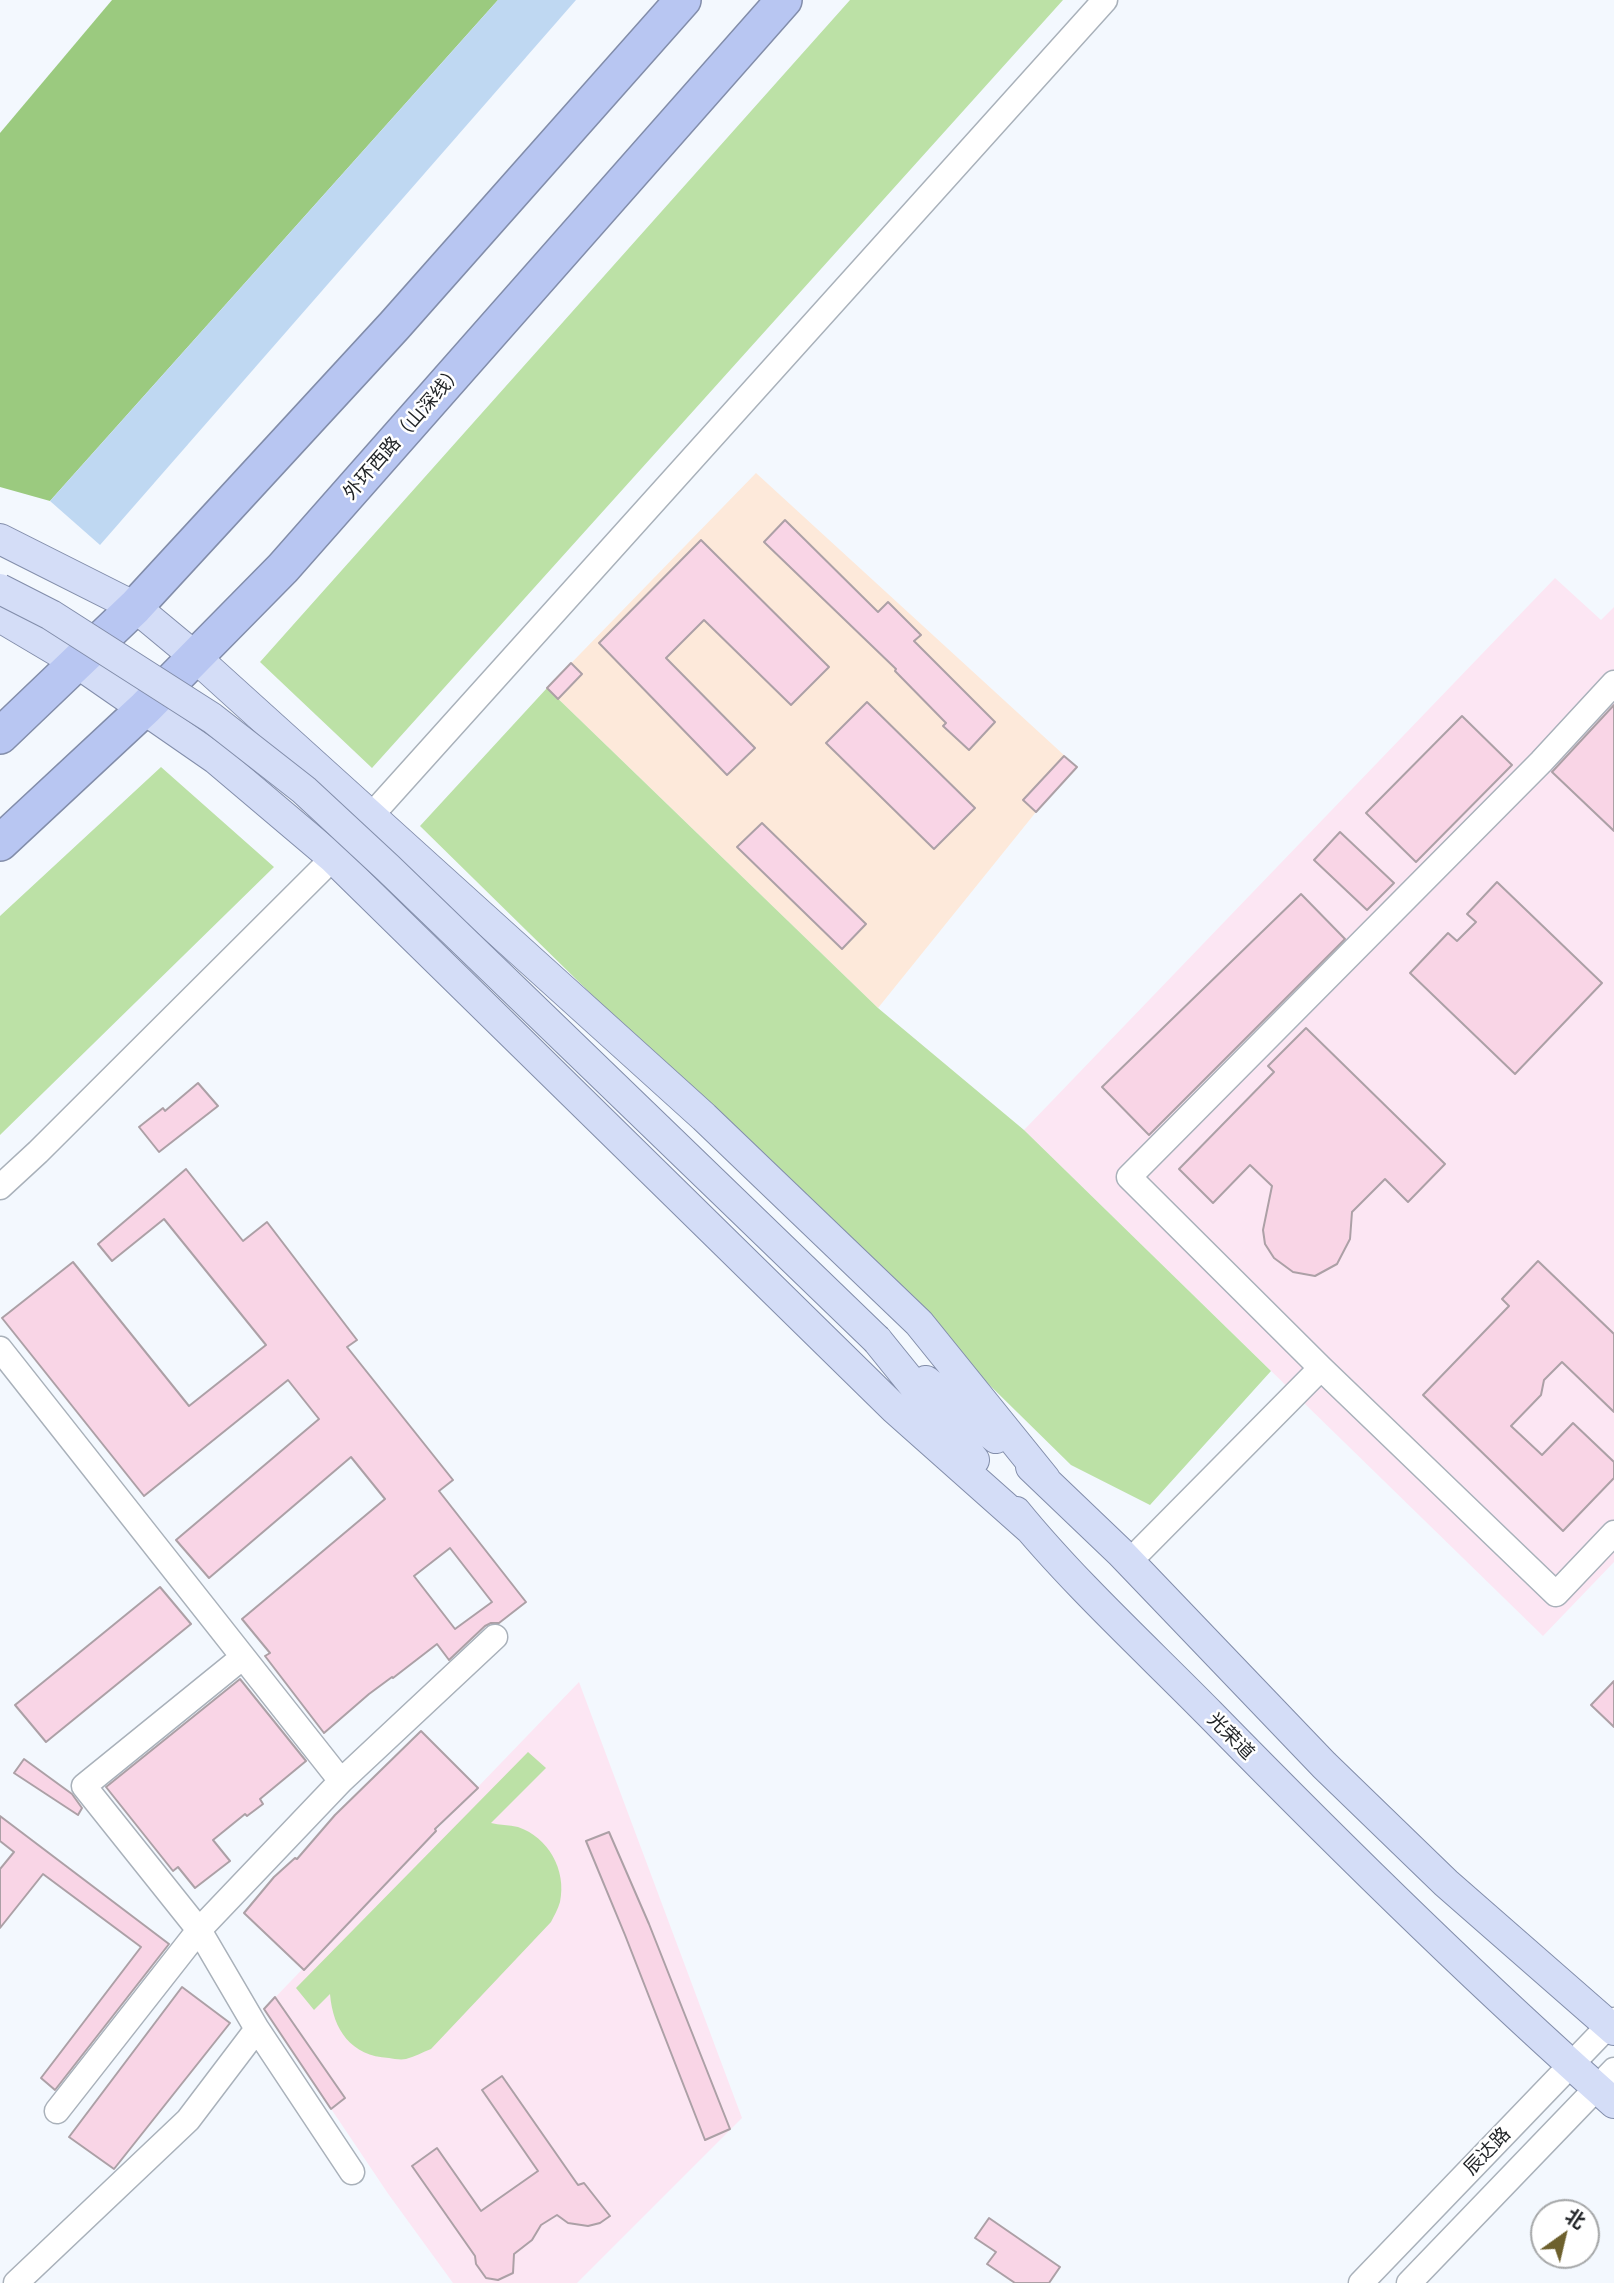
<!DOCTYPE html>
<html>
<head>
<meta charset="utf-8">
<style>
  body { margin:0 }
  #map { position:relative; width:1614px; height:2283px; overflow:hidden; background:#f3f8fe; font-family:Ubuntu,"Noto Sans SC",sans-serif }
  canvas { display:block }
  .north { position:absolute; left:1530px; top:2199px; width:70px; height:70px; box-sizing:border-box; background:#fff; border:2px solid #a5a7a8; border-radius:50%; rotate:34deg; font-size:19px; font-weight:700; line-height:28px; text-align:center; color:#1f2225 }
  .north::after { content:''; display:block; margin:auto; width:24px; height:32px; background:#6d602d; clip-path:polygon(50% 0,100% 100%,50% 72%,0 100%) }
</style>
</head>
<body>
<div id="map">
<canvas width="1614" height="2283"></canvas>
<div class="north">北</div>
</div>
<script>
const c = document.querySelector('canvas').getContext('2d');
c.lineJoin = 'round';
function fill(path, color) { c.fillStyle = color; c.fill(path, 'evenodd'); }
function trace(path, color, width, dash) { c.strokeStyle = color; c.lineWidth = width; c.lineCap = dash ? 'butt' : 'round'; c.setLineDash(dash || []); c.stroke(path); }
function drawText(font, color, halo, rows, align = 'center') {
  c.font = font + ' Ubuntu,"Noto Sans SC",sans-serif'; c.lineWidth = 5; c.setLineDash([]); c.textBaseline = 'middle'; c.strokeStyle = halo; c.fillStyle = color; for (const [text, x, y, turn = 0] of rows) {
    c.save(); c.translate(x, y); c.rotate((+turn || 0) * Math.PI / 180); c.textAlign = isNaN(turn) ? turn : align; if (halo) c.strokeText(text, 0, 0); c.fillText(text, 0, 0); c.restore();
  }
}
const industrial = new Path2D(`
  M756 473 1077 767 1036 812 878 1008 547 688Z`);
const education = new Path2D(`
  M1555 578 1601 620 1614 607V1562L1543 1636 1024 1130Z
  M579 1682 742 2118 577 2283H453L389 2195 264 2009Z`);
const green = new Path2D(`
  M850 0H1063L372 768 260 662Z
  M547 688 878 1008 1024 1130 1271 1371 1150 1505 1071 1465 420 826Z
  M161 767 274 867 0 1135V916Z
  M528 1752 546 1768 491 1823C499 1825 509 1825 518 1827 548 1837 567 1870 560 1902 558 1909 554 1916 551 1922L431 2049C423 2052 414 2057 406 2059 401 2060 394 2059 389 2058 351 2056 333 2030 330 1994L314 2010 296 1988Z`);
const forest = new Path2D(`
  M112 0H498L50 501 0 487V133Z`);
const water = new Path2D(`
  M498 0H576L100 545 50 501Z`);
const building = new Path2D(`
  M785 520 878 612 888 602 921 635 914 641 995 722 969 750 943 726 946 723 895 671 896 669 764 542Z
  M701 540 829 667 791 705 704 620 666 658 755 748 727 775 599 643Z
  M571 663 582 674 558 699 547 688Z
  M867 702 975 808 934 849 826 743Z
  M1614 705V831L1552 772Z
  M1462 716 1512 765 1416 862 1366 813Z
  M1064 756 1077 767 1036 812 1023 800Z
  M762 823 866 924 842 949 737 847Z
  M1340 832 1394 883 1367 910 1314 860Z
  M1497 882 1602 983 1515 1074 1410 973 1448 933 1457 941 1476 922 1467 914Z
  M1301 894 1345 939 1149 1135 1102 1087Z
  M1306 1028 1445 1164 1408 1202 1385 1179 1352 1212 1350 1239 1337 1264 1315 1276 1293 1272 1274 1258 1265 1244 1263 1230 1272 1186 1250 1165 1213 1203 1179 1169 1274 1072 1268 1066Z
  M198 1083 218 1106 159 1152 139 1127 163 1108 165 1111Z
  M186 1169 243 1241 267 1222 357 1340 347 1347 453 1480 439 1491 526 1602 499 1623H491L485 1626 449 1660 437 1644 393 1678 392 1677 369 1694 324 1733 265 1656 270 1653 242 1619 385 1499 351 1457 209 1578 176 1540 319 1419 288 1380 144 1496 2 1318 73 1262 189 1406 266 1345 164 1219 112 1261 98 1244ZM450 1548 492 1602 455 1629 414 1576Z
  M1538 1261 1614 1334V1412L1562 1362 1544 1380 1541 1395 1511 1426 1542 1455 1573 1423 1614 1462V1478L1563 1531 1423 1395 1509 1306 1502 1299Z
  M160 1587 191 1624 46 1742 15 1705Z
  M240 1679 306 1761 260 1799 263 1804 247 1816 245 1814 213 1840 230 1861 195 1888 178 1867 173 1871 106 1787Z
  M1614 1681V1727L1591 1705Z
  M421 1731 478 1788 435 1829 436 1831 304 1970 244 1913 274 1877 295 1858 297 1859 335 1815Z
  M24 1759 72 1794 82 1808 78 1815 14 1773Z
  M0 1816 169 1944 55 2090 41 2078 141 1947 43 1874 0 1928V1869L14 1852 0 1841Z
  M609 1832 649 1924 730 2129 705 2140 625 1935 586 1841Z
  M182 1987 230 2023 114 2169 69 2137Z
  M275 1997 345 2098 331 2109 264 2009Z
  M502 2076 578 2185 584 2183 610 2216 600 2223 588 2226 568 2223 557 2215 541 2225 532 2240 514 2254 513 2273 498 2280 486 2278 476 2264 475 2256 412 2166 437 2148 481 2211 538 2171 482 2090Z
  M989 2218 1060 2267 1049 2283H1015L987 2264 996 2252 975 2238Z`);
const minor = new Path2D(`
  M1614 683 1541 762 1129 1177 1321 1368 1556 1594 1614 1533
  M0 1187 38 1152 333 858 1105 0
  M0 1349 341 1781 199 1930 257 2029 188 2120 16 2283
  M1129 1562 1321 1368
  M341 1781 495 1637
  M257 2029 352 2172
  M57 2111 199 1930 84 1786 243 1657
  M1361 2283 1614 2020
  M1409 2283 1614 2070`);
const major = new Path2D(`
  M0 539 135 607 194 656 704 1117 919 1323 1045 1479
  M0 617 76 662 216 759 333 858 895 1409 1029 1528
  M877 1340 974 1460
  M926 1381 996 1438
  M1031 1467 1121 1553 1324 1765 1446 1883 1614 2030
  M1016 1512C1073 1582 1146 1649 1210 1714 1341 1848 1474 1979 1614 2103`);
const highway = new Path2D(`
  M0 736 135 607 394 326 683 0
  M0 843 145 708 283 568 784 0`);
const majorBridge = new Path2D(`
  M0 589 51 615 212 718 304 790 388 868 877 1340`);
const streetNames = [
  ["外环西路（山深线）",403,432,-49],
  ["光荣道",1231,1736,45],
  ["辰达路",1487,2151,-46]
];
fill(industrial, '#fde9da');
fill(education, '#fce6f3');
fill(green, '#bce1a6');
fill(forest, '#9bca7f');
fill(water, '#bfd8f2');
fill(building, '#f9d5e6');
trace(building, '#aca0a6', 2);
trace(minor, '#a9b1ba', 27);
trace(major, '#828daa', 32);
trace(highway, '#828daa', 38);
trace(minor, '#fff', 24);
trace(major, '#d4ddf7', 30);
trace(highway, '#b8c6f2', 35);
trace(majorBridge, '#828daa', 32, []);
trace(majorBridge, '#d4ddf7', 30);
drawText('19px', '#1f2225', '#fff', streetNames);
</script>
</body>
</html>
